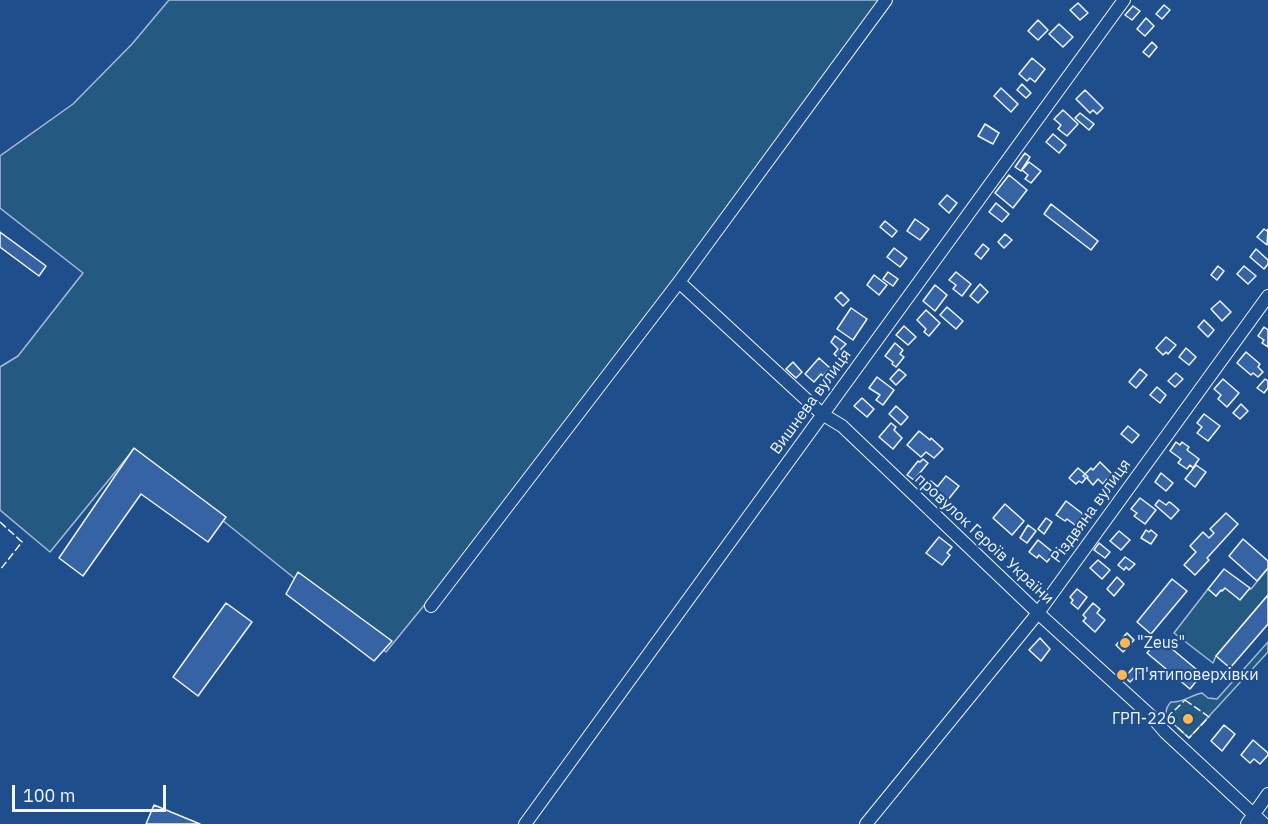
<!DOCTYPE html>
<html>
<head>
<meta charset="utf-8">
<style>
  body { margin:0 }
  #map { position:relative; width:1268px; height:824px; overflow:hidden; background:#1f4e8c; font-family:"IBM Plex Sans",sans-serif }
  canvas { display:block }
  .scale { position:absolute; left:12px; top:785px; width:154px; height:27px; box-sizing:border-box; border:3px solid #f2f6ff; border-top:0; padding-left:8px; font-size:18px; line-height:21px; white-space:nowrap; color:#f2f6ff; -webkit-text-stroke:4px #1f4e8c; paint-order:stroke }
</style>
</head>
<body>
<div id="map">
<canvas width="1268" height="824"></canvas>
<div class="scale">100 m</div>
</div>
<script>
const c = document.querySelector('canvas').getContext('2d');
c.lineJoin = 'round';
function fill(path, color) { c.fillStyle = color; c.fill(path, 'evenodd'); }
function trace(path, color, width, dash) { c.strokeStyle = color; c.lineWidth = width; c.lineCap = dash ? 'butt' : 'round'; c.setLineDash(dash || []); c.stroke(path); }
function drawText(font, color, halo, rows, align = 'center') {
  c.font = font + ' "IBM Plex Sans",sans-serif'; c.lineWidth = 4.5; c.setLineDash([]); c.textBaseline = 'middle'; c.strokeStyle = halo; c.fillStyle = color; for (const [text, x, y, turn = 0] of rows) {
    c.save(); c.translate(x, y); c.rotate((+turn || 0) * Math.PI / 180); c.textAlign = isNaN(turn) ? turn : align; if (halo) c.strokeText(text, 0, 0); c.fillText(text, 0, 0); c.restore();
  }
}
const green = new Path2D(`
  M169 0H886L541 462 386 652 134 449 50 552 0 510V367L18 356 83 273 0 208V156L73 104 132 44Z
  M1268 568V595L1216 656 1213 663 1174 633 1208 589 1216 596 1221 590 1222 591 1225 588 1251 589Z
  M1268 642V652L1189 738 1167 718C1165 712 1167 706 1171 702 1183 703 1191 695 1202 693L1208 698 1217 699Z`);
const building = new Path2D(`
  M1078 3 1088 13 1080 20 1070 10Z
  M1164 5 1170 10 1162 19 1156 14Z
  M1133 6 1140 11 1132 20 1125 15Z
  M1146 18 1154 26 1145 36 1137 29Z
  M1038 20 1048 30 1038 40 1028 31Z
  M1059 24 1073 37 1063 47 1049 34Z
  M1152 42 1157 47 1149 57 1143 52Z
  M1032 58 1045 69 1035 82 1030 78 1027 81 1019 74Z
  M1022 84 1031 93 1026 98 1017 90Z
  M1001 88 1018 104 1011 112 994 96Z
  M1085 90 1103 108 1097 114 1093 110 1090 113 1076 99Z
  M1063 110 1078 124 1067 136 1058 129 1061 125 1054 119Z
  M1080 113 1094 124 1089 130 1075 118Z
  M985 124 999 133 993 144 978 136Z
  M1053 134 1066 145 1059 153 1046 142Z
  M1025 153 1030 157 1021 171 1015 167Z
  M1029 162 1041 171 1031 183 1025 179 1028 175 1022 170Z
  M1009 175 1027 190 1013 208 995 193Z
  M947 195 957 203 949 213 939 204Z
  M996 203 1009 214 1002 222 989 212Z
  M1051 204 1098 241 1091 250 1044 214Z
  M915 219 929 229 920 240 907 231Z
  M885 221 897 231 892 237 880 227Z
  M1264 229 1267 231 1268 229 1267 245 1257 237Z
  M0 232 46 266 39 276 0 247Z
  M1005 234 1012 240 1004 248 998 242Z
  M983 244 989 249 981 259 975 254Z
  M894 248 907 258 900 267 887 257Z
  M1256 249 1268 260V264L1264 269 1250 257Z
  M1218 266 1224 271 1217 280 1211 275Z
  M1244 266 1256 276 1248 284 1237 274Z
  M888 272 898 279 893 286 883 279Z
  M956 272 971 284 962 296 953 289 956 285 949 280Z
  M874 275 887 285 879 295 867 285Z
  M980 284 988 292 978 303 970 296Z
  M935 285 947 295 935 311 923 301Z
  M841 292 849 300 843 306 835 298Z
  M1220 301 1231 312 1222 321 1211 309Z
  M947 307 963 321 956 329 940 315Z
  M851 308 867 319 853 340 837 329Z
  M926 310 940 323 929 336 924 332 926 329 917 320Z
  M1204 320 1214 330 1208 337 1198 327Z
  M904 326 916 337 908 345 896 335Z
  M1264 327 1268 330V347L1262 343 1264 340 1258 336Z
  M835 336 846 344 841 349 848 355 842 361 834 354 838 349 831 342Z
  M1166 337 1176 345 1168 354 1166 352 1163 355 1156 348Z
  M895 343 903 350 900 354 904 357 896 367 892 364 893 362 885 356Z
  M1186 348 1196 357 1189 365 1179 357Z
  M1246 352 1260 364 1258 367 1263 372 1258 377 1253 373 1251 375 1237 363Z
  M819 358 830 368 823 376 821 374 814 382 805 374Z
  M793 362 802 372 796 378 786 369Z
  M899 369 906 375 896 385 890 379Z
  M1140 369 1147 375 1136 388 1129 382Z
  M1176 373 1183 379 1175 387 1168 381Z
  M877 377 894 390 883 405 876 400 880 395 869 388Z
  M1223 379 1239 393 1227 407 1218 399 1221 395 1214 389Z
  M1265 379 1268 381V388L1264 393 1257 388Z
  M1157 387 1166 395 1160 403 1150 395Z
  M862 398 874 409 867 417 854 406Z
  M1241 404 1248 411 1240 419 1233 413Z
  M896 406 908 417 901 425 889 414Z
  M1204 414 1220 426 1208 441 1197 433 1202 427 1197 423Z
  M891 423 896 427 894 430 902 438 893 449 879 437Z
  M1128 426 1139 435 1132 443 1121 434Z
  M919 431 930 440 931 438 943 449 934 458 926 452 921 457 907 445Z
  M1176 442 1180 445 1182 442 1189 447 1187 450 1199 459 1193 468 1190 465 1187 469 1178 463 1181 459 1170 451Z
  M134 448 226 517 208 542 141 494 83 576 59 558Z
  M923 459 928 463 914 480 907 475 918 461 920 462Z
  M1100 462 1118 480 1113 485 1107 479 1103 484 1098 479 1093 485 1087 478 1088 477 1085 474 1091 468 1093 470Z
  M1196 465 1206 472 1195 487 1185 479Z
  M1078 468 1085 474 1083 476 1086 478 1082 483 1079 481 1076 484 1069 478Z
  M1161 473 1173 483 1166 491 1155 482Z
  M946 476 959 486 947 501 934 491Z
  M931 481 937 486 930 495 923 489Z
  M1140 498 1156 510 1145 524 1134 516 1137 513 1131 509Z
  M1159 500 1166 505 1169 502 1171 503 1179 510 1171 519 1155 505Z
  M1066 501 1083 514 1075 525 1067 519 1065 521 1056 515Z
  M1005 504 1024 521 1012 535 993 518Z
  M1226 513 1238 524 1207 558 1209 560 1195 575 1184 565 1196 552 1190 546 1203 532 1209 538 1214 533 1210 529Z
  M1046 518 1052 522 1044 534 1038 529Z
  M1028 525 1036 531 1027 543 1020 538Z
  M1146 530 1149 532 1151 530 1157 535 1151 544 1141 538Z
  M1119 531 1130 540 1121 550 1110 541Z
  M939 537 952 547 947 553 950 555 942 565 926 553Z
  M1243 539 1268 561V568L1257 581 1229 556Z
  M1038 540 1054 553 1047 562 1039 555 1037 558 1029 552Z
  M1099 543 1110 552 1105 558 1094 550Z
  M1125 557 1135 564 1129 570 1126 567 1124 570 1118 565Z
  M1098 560 1110 570 1102 579 1090 568Z
  M1224 569 1250 588 1240 600 1225 588 1222 591 1221 590 1216 596 1208 589Z
  M298 572 392 641 374 661 286 594Z
  M1117 577 1124 584 1114 596 1107 589Z
  M1172 579 1187 591 1151 634 1137 622Z
  M1077 589 1087 597 1078 609 1071 603 1073 600 1070 597Z
  M1268 595V624L1230 668 1216 656Z
  M226 603 252 622 198 696 173 677Z
  M1093 603 1100 609 1097 613 1105 620 1095 632 1083 621 1086 618 1083 615Z
  M1127 633 1134 640 1123 652 1116 645Z
  M1040 638 1050 649 1041 661 1029 650Z
  M1159 638 1202 674 1190 689 1147 653Z
  M1133 668 1139 673 1130 682 1125 677Z
  M1224 725 1235 734 1222 751 1211 741Z
  M1253 740 1268 753V755L1260 764 1254 759 1250 763 1241 755Z
  M154 805 200 824H146Z`);
const minor = new Path2D(`
  M679 282 822 414 842 426 1038 613 1152 717 1165 732 1264 824
  M431 606 679 282 886 0
  M525 824 1124 0
  M866 824 1038 613 1268 296
  M1247 824 1268 794`);
const fence = new Path2D(`
  M0 522 22 542 0 570
  M1185 700 1209 717 1189 738 1167 718Z`);
const markers = [
  [1125,643,6,"#ffb74d"],
  [1122,675,6,"#ffb74d"],
  [1188,719,6,"#ffb74d"]
];
const streetNames = [
  ["Вишнева вулиця",811,402,-54],
  ["Різдвяна вулиця",1091,511,-54],
  ["провулок Героїв України",984,539,43]
];
const poiNames = [
  ["\"Zeus\"",1137,643],
  ["П'ятиповерхівки",1134,675],
  ["ГРП-226",1176,719,"right"]
];
fill(green, '#245a82');
trace(green, '#a8bbd7', 1.5);
fill(building, '#3563a3');
trace(building, '#f2f6ff', 1.5);
trace(minor, '#f2f6ff', 14);
trace(minor, '#1f4e8c', 12);
trace(fence, '#f2f6ff', 1.5, [8, 3]);
for (const [x, y, r, color] of markers) { const dot = new Path2D(); dot.arc(x, y, r, 0, 2 * Math.PI); c.fillStyle = color; c.fill(dot); trace(dot, '#1f4e8c', 2); }
drawText('16px', '#f2f6ff', '#1f4e8c', streetNames);
drawText('16px', '#f2f6ff', '#1f4e8c', poiNames, 'left');
</script>
</body>
</html>
